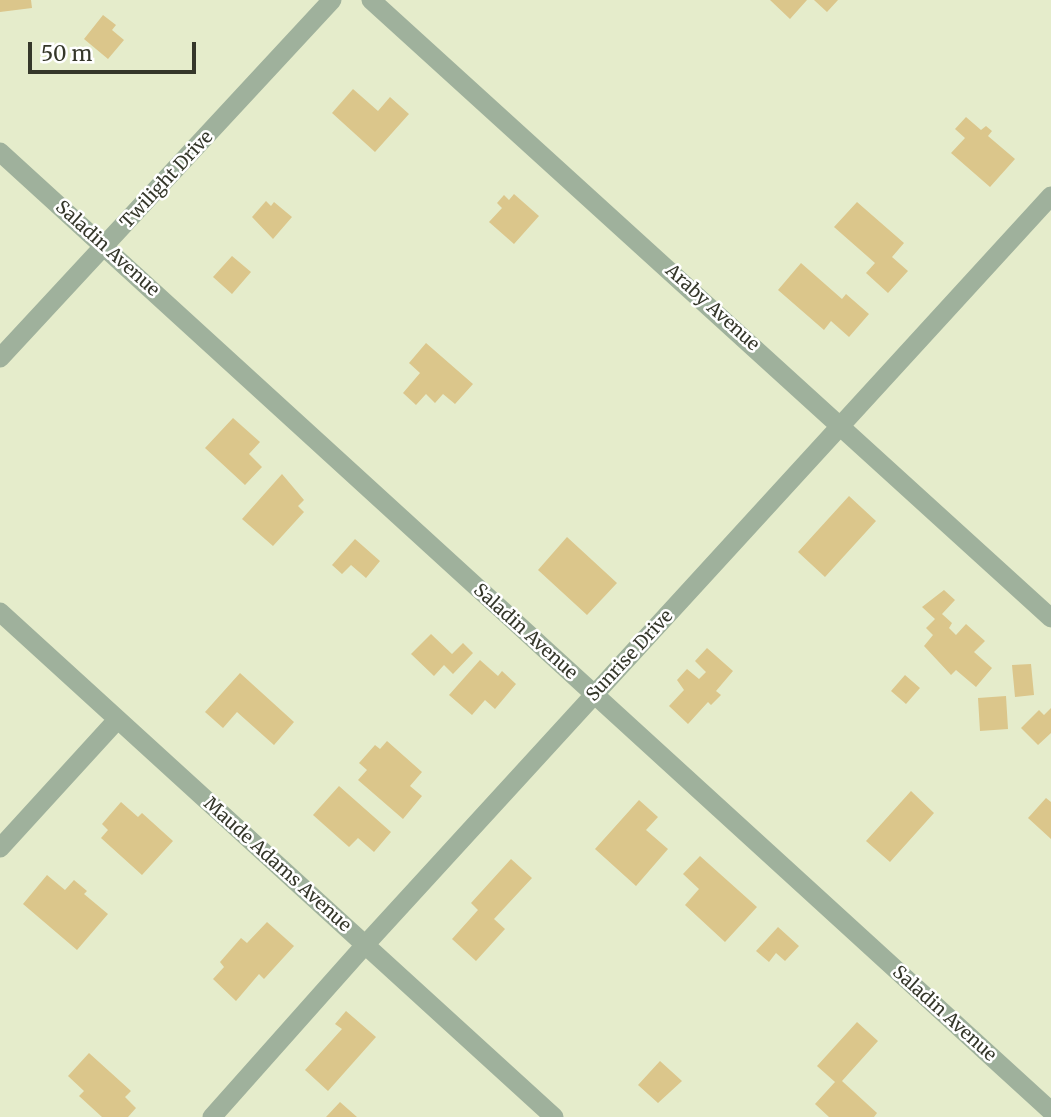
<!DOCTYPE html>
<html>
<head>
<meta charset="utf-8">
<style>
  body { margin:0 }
  #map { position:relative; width:1051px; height:1117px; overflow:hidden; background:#e5eccb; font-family:Merriweather,serif }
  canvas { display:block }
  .scale { position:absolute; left:28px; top:42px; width:168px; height:32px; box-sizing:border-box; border:4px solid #35372a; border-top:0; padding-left:9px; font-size:21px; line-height:24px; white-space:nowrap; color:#35372a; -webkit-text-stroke:5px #fff; paint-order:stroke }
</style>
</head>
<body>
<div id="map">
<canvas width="1051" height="1117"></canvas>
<div class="scale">50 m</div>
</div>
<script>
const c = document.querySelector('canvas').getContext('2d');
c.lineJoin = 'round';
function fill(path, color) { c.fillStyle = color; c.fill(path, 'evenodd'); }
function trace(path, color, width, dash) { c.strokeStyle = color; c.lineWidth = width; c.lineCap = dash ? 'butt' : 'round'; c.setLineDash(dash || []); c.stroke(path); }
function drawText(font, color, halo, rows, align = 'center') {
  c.font = font + ' Merriweather,serif'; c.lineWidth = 5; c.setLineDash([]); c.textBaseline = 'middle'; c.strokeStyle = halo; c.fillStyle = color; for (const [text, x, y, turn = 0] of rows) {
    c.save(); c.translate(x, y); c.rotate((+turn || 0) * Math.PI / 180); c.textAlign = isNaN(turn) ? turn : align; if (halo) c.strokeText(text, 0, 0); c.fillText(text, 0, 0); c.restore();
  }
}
const building = new Path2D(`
  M0 0H31L32 8 0 12Z
  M770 0H807L790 19Z
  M814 0H838L827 12Z
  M103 15 116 25 112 30 124 40 108 59 84 39Z
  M353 89 378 111 390 97 409 114 375 152 332 113Z
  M966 117 981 130 986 126 992 131 988 136 1015 159 990 187 951 153 965 138 955 129Z
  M514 194 539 216 514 244 489 222 502 208 497 203 504 195 509 200Z
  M266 201 271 206 274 202 292 217 273 239 252 217Z
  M857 202 904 243 892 257 908 271 888 293 866 273 875 263 834 227Z
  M232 256 251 272 232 294 213 277Z
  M801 263 842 299 846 294 869 314 849 337 831 321 824 330 778 290Z
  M426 343 473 384 455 404 443 394 435 403 426 394 416 405 403 393 420 373 409 363Z
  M233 418 260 442 249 454 262 467 245 485 205 448Z
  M282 474 304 500 298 506 304 512 273 546 242 519Z
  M849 496 876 521 825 577 798 552Z
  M567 537 617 583 587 615 538 570Z
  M355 539 380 561 366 578 351 565 342 574 332 565Z
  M944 590 955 600 942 614 952 623 949 628 956 635 966 624 985 641 974 652 992 668 976 687 956 670 951 675 924 646 933 635 926 628 935 619 922 607Z
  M431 634 452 654 463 643 473 653 453 674 444 665 434 676 411 654Z
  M707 648 733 671 716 691 721 695 711 705 708 702 688 724 669 706 684 690 677 680 687 669 699 679 706 672 695 661Z
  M480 660 498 676 502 671 516 684 495 709 485 700 472 715 449 695Z
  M1031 664 1034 695 1015 697 1012 665Z
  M240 673 294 722 274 745 237 712 223 728 205 712Z
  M905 675 920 688 906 704 891 691Z
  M1006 696 1008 729 980 731 978 698Z
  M1051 708V733L1038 745 1021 728 1039 710 1044 715Z
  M387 741 422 772 410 786 422 796 403 819 358 780 367 770 359 763 375 745 380 749Z
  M339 786 391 832 374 852 358 838 349 847 313 815Z
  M911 791 934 813 890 862 866 841Z
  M1046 798 1051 802V839L1028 818Z
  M639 800 658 817 646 830 668 849 636 886 595 849Z
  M121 802 138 817 142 813 173 841 142 875 101 838 108 830 102 824Z
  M700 856 757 907 725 942 685 905 699 889 683 874Z
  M511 859 532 878 494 919 505 929 476 961 452 939 478 910 471 903Z
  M47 875 65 890 74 880 87 891 84 894 108 914 77 950 23 904Z
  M267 922 294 946 264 979 259 974 236 1001 213 979 224 967 220 962 241 938 247 943Z
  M778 927 799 946 785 961 776 953 769 962 756 951Z
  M346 1011 376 1037 328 1091 305 1070 342 1029 335 1024Z
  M857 1022 878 1041 842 1081 877 1113 874 1117H829L815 1104 835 1082 817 1066Z
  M89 1053 131 1091 125 1097 136 1108 128 1117H102L79 1096 84 1091 68 1076Z
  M660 1061 682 1081 658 1103 638 1085Z
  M340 1102 357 1117H326Z`);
const minor = new Path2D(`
  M371 0 1051 618
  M0 152 1051 1111
  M0 358 332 0
  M0 612 554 1117
  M0 848 117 720
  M212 1117 365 945 1051 196`);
const streetNames = [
  ["Twilight Drive",167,180,-47],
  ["Saladin Avenue",107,249,42],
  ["Araby Avenue",712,308,42],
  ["Saladin Avenue",525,632,42],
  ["Sunrise Drive",630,656,-47],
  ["Maude Adams Avenue",277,865,42],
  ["Saladin Avenue",944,1014,42]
];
fill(building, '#dbc68b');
trace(minor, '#9fb19c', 19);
drawText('18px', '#35372a', '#fff', streetNames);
</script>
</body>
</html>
